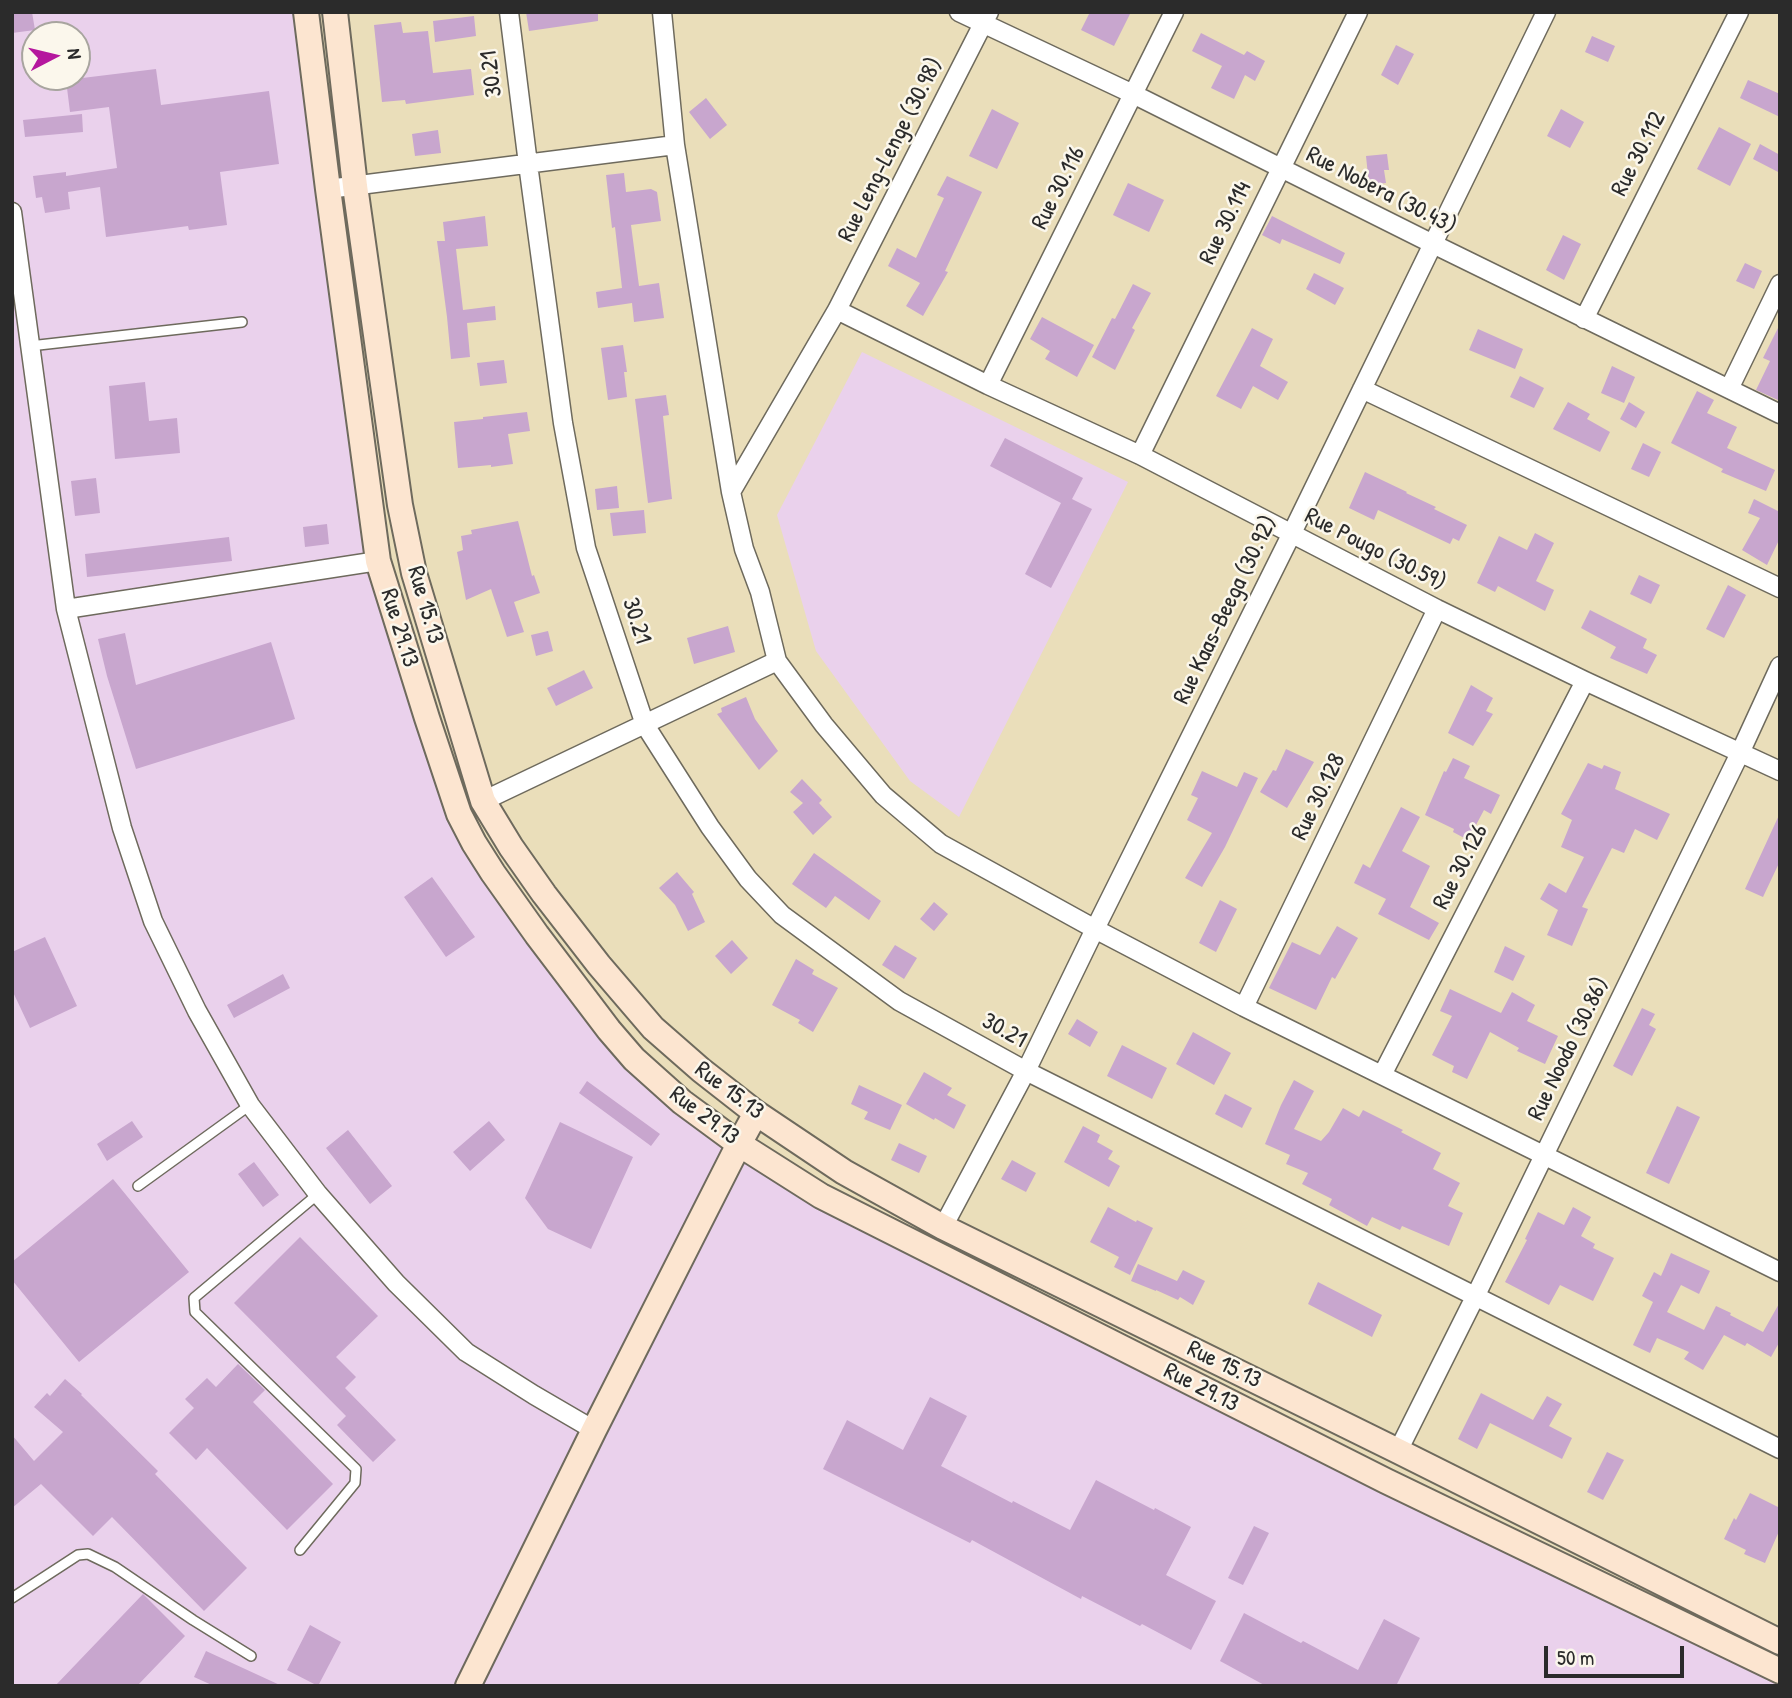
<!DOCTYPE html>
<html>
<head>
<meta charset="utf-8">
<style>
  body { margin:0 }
  #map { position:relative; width:1792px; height:1698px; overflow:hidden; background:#eadeba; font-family:"Patrick Hand",sans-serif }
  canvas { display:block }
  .frame { position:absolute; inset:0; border:14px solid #2b2b2b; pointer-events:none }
  .north { position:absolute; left:21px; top:21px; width:70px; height:70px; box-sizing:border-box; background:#fbf7ec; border:2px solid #a8a59f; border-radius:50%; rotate:83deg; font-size:19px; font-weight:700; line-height:28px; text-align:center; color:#2b2b2b }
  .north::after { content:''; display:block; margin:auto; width:24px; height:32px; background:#b5179e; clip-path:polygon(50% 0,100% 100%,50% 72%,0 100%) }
  .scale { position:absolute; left:1544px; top:1646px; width:140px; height:32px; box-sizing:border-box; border:4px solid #2b2b2b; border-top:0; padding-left:9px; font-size:21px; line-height:24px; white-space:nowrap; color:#2b2b2b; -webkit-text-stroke:5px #fbf7ec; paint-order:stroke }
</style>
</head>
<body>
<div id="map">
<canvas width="1792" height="1698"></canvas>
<div class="frame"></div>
<div class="north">N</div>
<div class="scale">50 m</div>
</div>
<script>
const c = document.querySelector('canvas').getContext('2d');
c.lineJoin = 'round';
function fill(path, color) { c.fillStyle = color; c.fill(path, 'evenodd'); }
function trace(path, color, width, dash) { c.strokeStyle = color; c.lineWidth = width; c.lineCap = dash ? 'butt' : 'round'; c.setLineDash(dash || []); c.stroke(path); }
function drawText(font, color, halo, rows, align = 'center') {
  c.font = font + ' "Patrick Hand",sans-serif'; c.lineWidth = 5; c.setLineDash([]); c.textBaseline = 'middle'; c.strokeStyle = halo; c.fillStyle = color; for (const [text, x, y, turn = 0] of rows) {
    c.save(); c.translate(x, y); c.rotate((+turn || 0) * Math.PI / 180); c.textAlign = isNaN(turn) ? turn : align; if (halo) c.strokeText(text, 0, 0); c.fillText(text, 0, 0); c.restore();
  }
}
const built = new Path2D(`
  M12 12H306L378 561 459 814 634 1059 739 1144 1780 1672V1686H12ZM35 35H77V77H35Z
  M862 352 1128 482 959 817 910 781 816 651 777 515Z`);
const building = new Path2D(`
  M12 12H32L35 30 12 33Z
  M526 12H598V21L529 31Z
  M1090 12H1131L1114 46 1081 30Z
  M474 16 476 36 435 42 433 21Z
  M401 22 403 33 428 31 433 73 471 69 474 95 406 104 405 100 382 102 374 25Z
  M1201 33 1244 55 1247 51 1265 61 1255 81 1245 75 1234 99 1211 88 1222 66 1192 51Z
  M1592 36 1615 46 1608 62 1585 52Z
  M1396 45 1414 54 1398 85 1381 75Z
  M156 69 161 105 269 91 279 164 220 172 227 225 189 230 188 226 106 237 100 187 68 192 70 209 45 213 42 197 36 198 33 176 66 172V176L117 168 109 107 70 112 66 80Z
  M1748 80 1780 94V117L1740 98Z
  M706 98 727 125 710 139 689 112Z
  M992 109 1019 123 997 169 969 156Z
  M1561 109 1584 122 1570 148 1547 136Z
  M82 114 83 132 25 137 23 120Z
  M1719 127 1751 144 1730 186 1697 169Z
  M438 130 441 153 415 156 412 134Z
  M1760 144 1780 155V173L1753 159Z
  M1387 154 1389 170H1384L1386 183 1369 185 1366 156Z
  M624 173 626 192 651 189 657 192 661 221 631 225 639 286 659 283 664 318 634 322 632 303 598 308 596 292 622 288 615 227 612 228 606 175Z
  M947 176 982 192 945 271 948 272 923 316 906 306 920 283 888 266 897 248 916 258 944 198 937 195Z
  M1128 183 1164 200 1149 232 1113 215Z
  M485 216 488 246 456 249 463 310 495 306 496 320 467 323 470 357 451 359 447 317 437 241H445L443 222Z
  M1272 216 1345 253 1340 264 1282 239 1280 244 1262 235Z
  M1563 235 1581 244 1564 280 1546 270Z
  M1745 263 1762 271 1754 289 1736 281Z
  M1314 273 1344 288 1335 305 1306 289Z
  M1133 284 1151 293 1132 328 1135 330 1115 370 1092 357 1112 318 1115 319Z
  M1042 317 1094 345 1077 377 1045 359 1050 351 1030 339Z
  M1780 324V401L1756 390 1770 361 1763 358Z
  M1252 328 1273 339 1260 366 1288 382 1278 400 1253 386 1241 409 1216 396Z
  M1478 329 1523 349 1515 369 1469 350Z
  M623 345 627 372H624L627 397 608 400 601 348Z
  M504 360 507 383 480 386 477 363Z
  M1612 366 1635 377 1624 403 1601 393Z
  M1520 376 1544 388 1534 408 1510 397Z
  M145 382 149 421 177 418 180 453 115 459 109 386Z
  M1697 391 1714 400 1707 413 1737 427 1727 448 1775 470 1766 491 1721 472 1723 469 1671 443Z
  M666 395 669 415 663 416 672 499 648 503 635 399Z
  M1568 402 1590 414 1587 419 1610 432 1600 452 1553 429Z
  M1629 402 1645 412 1636 428 1620 419Z
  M527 412 530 431 508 434 513 464 491 467V465L458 468 454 422 483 419V417Z
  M1005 438 1083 478 1072 499 1092 509 1051 588 1025 574 1061 503 990 466Z
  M1643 443 1661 452 1649 477 1631 469Z
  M1365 472 1407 492 1406 493 1436 507 1434 509 1467 525 1459 541 1453 538 1450 544 1378 510 1374 520 1349 508Z
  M96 478 100 513 75 516 71 481Z
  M617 486 619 508 597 510 595 489Z
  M1754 499 1780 512V538L1767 565 1742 550 1760 518 1748 513Z
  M644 510 646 533 613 536 610 513Z
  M518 521 532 576 534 575 540 593 514 602 524 632 507 637 491 589 466 600 457 552 463 550 461 536 472 534 471 530Z
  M327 524 329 544 305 547 303 527Z
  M1535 533 1554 543 1536 581 1554 590 1545 611 1498 586 1495 592 1477 583 1499 536 1527 550Z
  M229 537 232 561 87 577 85 554Z
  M1639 575 1660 585 1651 604 1630 594Z
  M1728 585 1746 595 1724 638 1706 629Z
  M1590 610 1647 639 1643 648 1657 655 1647 674 1610 658 1616 647 1581 628Z
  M728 626 735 652 694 664 687 638Z
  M548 631 553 651 536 656 531 635Z
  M125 633 136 685 271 642 295 719 136 769 107 676 98 639Z
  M584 670 593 688 556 706 547 688Z
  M1471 685 1493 698 1486 711 1493 714 1473 746 1448 733Z
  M746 697 755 719 778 751 759 770 717 714 722 712 721 708Z
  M1286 749 1314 762 1287 808 1260 792 1273 770 1276 771Z
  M1453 758 1470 766 1464 778 1500 795 1491 814 1484 810 1468 840 1453 832 1454 829 1425 815 1444 771 1446 772Z
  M1588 763 1602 769 1604 765 1621 772 1615 789 1670 814 1657 840 1635 829 1624 853 1612 848 1582 907 1588 909 1572 946 1547 935 1558 910 1540 899 1549 883 1566 893 1584 857 1561 847 1572 820 1561 814Z
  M1202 771 1237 787 1244 772 1258 778 1225 847 1202 887 1185 878 1212 833 1187 820 1198 798 1191 795Z
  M802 779 822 800 819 803 832 817 813 835 793 812 803 803 790 792Z
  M1401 807 1420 817 1402 851 1430 866 1410 907 1439 923 1429 940 1378 914 1386 899 1354 883 1363 864 1370 868Z
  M1780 813V861L1763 897 1745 889Z
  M814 853 881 901 869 920 835 896 826 908 792 884Z
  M677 872 694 892 692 894 705 922 688 931 675 905 659 888Z
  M432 877 475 937 446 957 404 897Z
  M1220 900 1237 909 1216 952 1199 943Z
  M934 902 948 914 934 931 920 919Z
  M1337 926 1358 938 1335 979 1332 977 1316 1010 1269 988 1292 942 1320 955Z
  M45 937 77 1006 30 1028 12 990V952Z
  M732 940 748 958 731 974 715 956Z
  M895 945 917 958 904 979 882 965Z
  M1505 946 1525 956 1513 981 1494 972Z
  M796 959 814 970 812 974 838 988 813 1032 798 1023 800 1020 772 1005Z
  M283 974 290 988 234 1018 227 1005Z
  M1450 989 1501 1013 1512 992 1535 1005 1527 1021 1558 1036 1545 1064 1517 1051 1519 1048 1490 1032 1467 1079 1452 1072 1454 1066 1432 1055 1452 1016 1440 1011Z
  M1642 1008 1655 1014 1649 1025 1656 1029 1632 1076 1613 1066Z
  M1077 1019 1098 1032 1090 1047 1068 1034Z
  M1193 1032 1231 1053 1214 1085 1176 1064Z
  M1122 1045 1167 1068 1152 1099 1107 1076Z
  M924 1072 952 1088 947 1095 966 1105 954 1129 935 1118 934 1120 906 1104Z
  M1294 1080 1314 1091 1294 1129 1321 1141 1329 1132 1343 1108 1359 1117 1363 1110 1403 1130 1401 1132 1441 1153 1433 1169 1460 1183 1448 1206 1463 1213 1449 1246 1402 1226 1400 1230 1372 1217 1367 1226 1351 1217 1329 1205 1332 1199 1302 1184 1308 1173 1286 1164 1290 1155 1265 1144 1281 1105Z
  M587 1081 660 1134 651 1146 579 1093Z
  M859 1085 902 1105 890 1130 864 1119 868 1112 851 1104Z
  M1225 1094 1252 1108 1242 1128 1215 1114Z
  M1677 1106 1700 1117 1669 1184 1646 1173Z
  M132 1121 143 1137 107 1161 97 1144Z
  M489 1121 505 1140 470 1171 453 1152Z
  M560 1122 633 1157 591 1249 548 1229 525 1198Z
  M1083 1126 1100 1135 1097 1142 1113 1151 1108 1159 1120 1166 1109 1187 1064 1162Z
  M348 1130 392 1186 370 1204 326 1148Z
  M899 1143 927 1156 919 1173 891 1160Z
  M1012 1160 1036 1173 1026 1192 1001 1179Z
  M254 1162 279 1195 263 1207 238 1174Z
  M113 1179 189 1272 79 1362 12 1280V1262Z
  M1108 1207 1136 1222 1137 1220 1153 1228 1130 1275 1114 1267 1119 1257 1090 1242Z
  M1573 1207 1591 1217 1581 1236 1595 1244 1593 1248 1614 1258 1593 1301 1560 1285 1549 1305 1505 1282 1527 1240 1525 1239 1538 1212 1564 1225Z
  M300 1237 378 1316 336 1357 356 1377 345 1388 396 1440 373 1462 337 1425 346 1416 234 1303Z
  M1671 1253 1710 1271 1699 1294 1681 1285 1667 1312 1704 1330 1716 1306 1731 1313 1730 1315 1763 1332 1780 1302V1341L1771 1357 1747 1343 1745 1346 1724 1335 1703 1370 1684 1359 1689 1352 1657 1338 1650 1353 1633 1345 1653 1302 1642 1296 1654 1272 1661 1276Z
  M1138 1264 1177 1281 1183 1270 1205 1281 1193 1305 1180 1297 1178 1300 1156 1290V1291L1131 1281Z
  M1318 1282 1382 1315 1372 1337 1308 1304Z
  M238 1364 265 1390 253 1402 333 1484 287 1530 207 1448 196 1460 169 1433 194 1408 185 1399 207 1378 216 1387Z
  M65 1379 82 1394 81 1395 158 1471 155 1474 247 1568 204 1611 112 1517 93 1536 41 1484 12 1508V1435L34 1461 63 1432 34 1407 47 1393 50 1396Z
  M1481 1393 1533 1420 1547 1396 1562 1404 1549 1426 1572 1438 1562 1459 1490 1423 1477 1449 1458 1439Z
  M930 1397 967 1416 941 1466 1012 1503 1013 1501 1070 1530 1096 1480 1154 1510 1155 1508 1191 1527 1166 1575 1216 1601 1191 1650 1142 1624 1140 1626 1082 1596 1081 1599 972 1540 970 1543 823 1469 847 1420 903 1450Z
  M1607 1452 1624 1460 1603 1500 1587 1492Z
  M1750 1493 1780 1508V1529L1765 1563 1744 1554 1746 1550 1724 1539 1734 1518 1736 1520Z
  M1254 1526 1269 1533 1243 1585 1228 1578Z
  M143 1594 185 1636 137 1686H55Z
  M1244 1613 1301 1643 1303 1641 1358 1670 1384 1619 1420 1638 1396 1686H1266L1220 1661Z
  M310 1625 341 1642 318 1686 287 1670Z
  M206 1651 282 1686H214L194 1677Z`);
const lane = new Path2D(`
  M30 346 242 322
  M138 1186 250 1105
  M300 1550 355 1483 356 1469 195 1312 194 1298 318 1194
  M12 1598 78 1555 88 1554 115 1567 193 1620 251 1656`);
const street = new Path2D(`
  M509 12 528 164 563 423 586 548 645 725 710 827 748 879 782 915 899 1001 1026 1071 1780 1449
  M662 12 675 145 731 492 744 549 760 592 777 661 824 725 883 795 941 844 1095 929 1244 1007 1780 1272
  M959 12 1133 94 1433 244 1780 414
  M328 189 675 145
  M12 212 66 609 122 828 153 921 197 1011 250 1105 318 1194 396 1283 466 1352 534 1395 594 1430
  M837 310 988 385 1140 455 1437 609 1585 681 1780 771
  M1584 319 1739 12
  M988 385 1174 12
  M1362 389 1780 588
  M1729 389 1780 284
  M1140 455 1358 12
  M731 492 837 310 989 12
  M66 609 378 561
  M483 801 777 661
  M1244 1007 1437 609
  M1382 1075 1585 681
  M943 1227 1026 1071 1095 929 1291 535 1546 12
  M1398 1451 1475 1297 1740 753 1780 666`);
const secondary = new Path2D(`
  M306 12 328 189 378 561 427 718 459 814 474 843 493 873 537 935 609 1030 634 1059 682 1102 739 1144 821 1196 1386 1481 1780 1671
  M335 12 355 186 400 505 414 573 483 801 511 847 544 894 599 965 653 1028 701 1070 756 1113 844 1172 943 1227 1398 1451 1780 1642
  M468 1686 594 1430 739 1144 756 1113`);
const streetNames = [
  ["30.21",492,74,-97],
  ["Rue Leng-Lenge (30.98)",891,150,-63],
  ["Rue 30.112",1639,154,-63],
  ["Rue 30.116",1059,188,-63],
  ["Rue Nobera (30.43)",1381,191,27],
  ["Rue 30.114",1226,223,-64],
  ["Rue Pougo (30.59)",1375,550,27],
  ["Rue 15.13",425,605,74],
  ["Rue Kaas-Beega (30.92)",1226,610,-64],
  ["30.21",636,621,72],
  ["Rue 29.13",399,628,73],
  ["Rue 30.128",1319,797,-64],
  ["Rue 30.126",1461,867,-63],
  ["30.21",1004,1031,29],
  ["Rue Noodo (30.86)",1569,1049,-64],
  ["Rue 15.13",729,1091,37],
  ["Rue 29.13",704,1116,37],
  ["Rue 15.13",1224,1365,26],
  ["Rue 29.13",1201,1388,27]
];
fill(built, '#ead1ec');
fill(building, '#c8a6ce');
trace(lane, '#6e6a5d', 12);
trace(street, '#6e6a5d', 21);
trace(secondary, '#6e6a5d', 28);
trace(lane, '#fff', 9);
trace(street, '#fff', 18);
trace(secondary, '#fce5d0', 24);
drawText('24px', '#2b2b2b', '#fbf7ec', streetNames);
</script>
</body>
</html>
